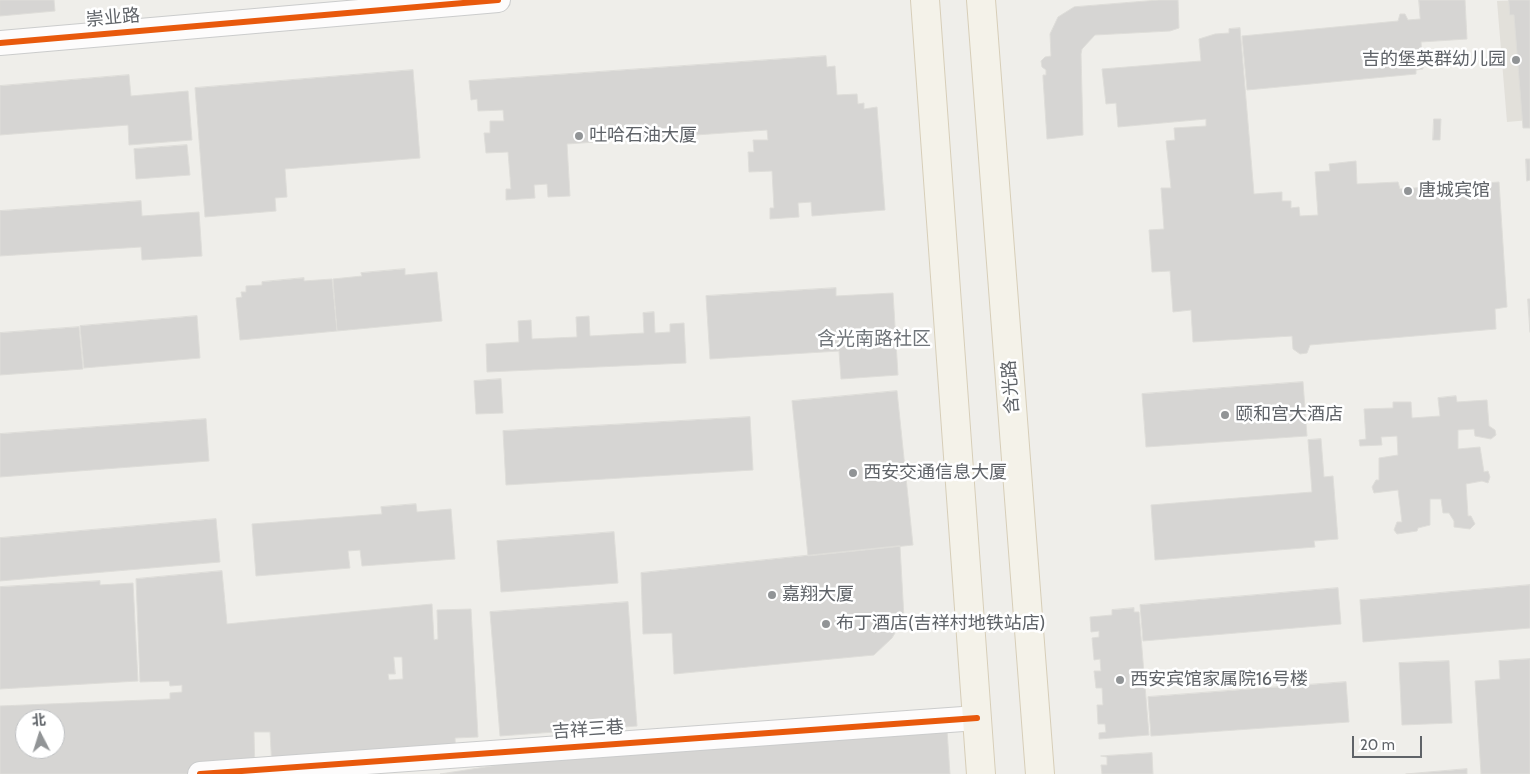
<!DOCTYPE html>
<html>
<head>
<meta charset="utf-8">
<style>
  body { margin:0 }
  #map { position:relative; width:1530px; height:774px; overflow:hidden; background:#efeeea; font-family:Cabin,"Noto Sans SC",sans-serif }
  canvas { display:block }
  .north { position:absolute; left:15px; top:709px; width:50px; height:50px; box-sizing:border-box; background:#fff; border:1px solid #bfc1c3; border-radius:50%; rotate:355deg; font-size:14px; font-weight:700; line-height:20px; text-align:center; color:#5f6368 }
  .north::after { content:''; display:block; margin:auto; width:18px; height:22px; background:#919496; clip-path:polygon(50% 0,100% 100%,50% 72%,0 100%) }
  .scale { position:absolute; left:1352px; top:736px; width:70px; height:22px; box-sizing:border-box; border:2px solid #5f6368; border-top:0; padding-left:6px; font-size:15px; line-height:18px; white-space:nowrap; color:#5f6368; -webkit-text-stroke:4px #fff; paint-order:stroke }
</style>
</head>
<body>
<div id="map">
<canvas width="1530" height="774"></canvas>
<div class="north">北</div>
<div class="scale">20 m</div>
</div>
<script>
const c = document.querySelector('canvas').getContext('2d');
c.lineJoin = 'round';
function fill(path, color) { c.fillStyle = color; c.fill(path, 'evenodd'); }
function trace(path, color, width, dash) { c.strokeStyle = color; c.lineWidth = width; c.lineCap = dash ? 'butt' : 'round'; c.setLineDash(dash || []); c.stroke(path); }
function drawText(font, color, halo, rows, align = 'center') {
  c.font = font + ' Cabin,"Noto Sans SC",sans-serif'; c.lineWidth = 5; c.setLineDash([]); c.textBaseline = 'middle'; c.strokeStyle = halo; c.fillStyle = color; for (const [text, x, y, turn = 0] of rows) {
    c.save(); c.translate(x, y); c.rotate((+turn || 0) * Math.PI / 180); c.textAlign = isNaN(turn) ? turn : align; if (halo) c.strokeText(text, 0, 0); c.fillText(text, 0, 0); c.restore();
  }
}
const education = new Path2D(`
  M1530 0V120L1507 122 1497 1Z`);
const building = new Path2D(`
  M0 0H54L55 11 0 16Z
  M1159 0H1178L1179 28 1170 31 1095 35 1082 49 1081 54 1083 135 1047 139 1043 78V75H1046V70L1042 67 1041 61 1045 57 1051 56 1050 34 1058 17 1074 7Z
  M1419 0H1465L1467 39 1421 42 1423 69 1416 70V74L1247 90 1242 36 1398 21 1400 14H1405L1408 20 1420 19Z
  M1509 0H1530V128H1523L1514 15H1510Z
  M1240 28 1254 194 1282 192V201H1291V208L1299 207 1300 216 1318 215 1315 172 1330 171 1329 164 1356 161 1357 184 1398 182 1400 189 1499 182 1507 307 1495 309 1496 329 1310 345 1307 353 1300 354 1293 349 1292 336 1193 342 1191 310 1173 312 1170 271 1152 272 1149 230 1164 229 1161 188H1171L1166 141 1175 140 1174 128 1206 126V119L1118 127 1116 103 1106 104 1102 69 1201 61 1199 39 1215 34 1229 33V29Z
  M826 56 827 67 835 66 837 95 857 94 858 104 864 103V109L877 107 885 210 812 216 811 202 798 203 799 217 770 219V208H774L772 171 749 172 748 152H754L753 140H768L767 130 567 144 570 196 548 197 547 184 534 185 535 198 506 200V189H511L508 152 486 153 484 133H490V121H504L503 110 478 111 477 99 471 100 469 81Z
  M413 70 420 158 285 169 287 197 275 198 276 211 205 217 195 88Z
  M129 75 131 96 188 91 192 140 129 145 128 125 0 135V86Z
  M1434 119H1441L1440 140H1433Z
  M187 145 190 175 136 179 134 149Z
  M1526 159H1530V180L1527 181Z
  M141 201 142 216 199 212 202 256 142 260 141 247 0 256V211Z
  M405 269V275L437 272 442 321 337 331 333 279 362 276 361 273Z
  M304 278V281L332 279 337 331 240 340 236 298 242 297 241 292H246V286L262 285V282Z
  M836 288V296L893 293 898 375 841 379 839 351 710 359 706 296Z
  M1528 299H1530V332Z
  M654 312 655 333 670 332V324L684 323 686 363 487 372 486 344 519 342 518 321 531 320 532 339 577 337 576 317 589 316 590 336 644 333 643 313Z
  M197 316 200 358 84 368 80 326Z
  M79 327 83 369 0 375V333Z
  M501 379 503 413 476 414 474 381Z
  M1303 382 1307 436 1146 447 1142 394Z
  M897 391 913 545 808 556 792 401Z
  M1456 396 1457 402 1487 400 1489 426 1495 430 1496 435 1491 439 1475 436 1474 429 1458 430V449L1480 447 1484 472 1488 471 1490 477 1488 483 1482 481 1466 484 1468 516H1471L1475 524 1470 529 1454 527V521L1449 513H1443L1441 499H1430V525L1418 528 1417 531 1397 534 1394 530 1397 522H1402L1398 490 1374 493 1372 487 1376 480H1379V458L1398 455 1397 436 1381 437 1382 445 1360 446 1359 440 1366 439 1364 409 1393 408V402H1411L1412 418 1440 416 1438 398Z
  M750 417 753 470 506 485 503 431Z
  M206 419 209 461 0 477V434Z
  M1321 439 1324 477 1333 476 1338 539 1314 541 1315 547 1155 560 1151 505 1312 492 1308 440Z
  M416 504 417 512 451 509 455 559 362 566 360 550 348 551 350 568 256 576 252 524 382 514 381 507Z
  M216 519 220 562 0 581V538Z
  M614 532 618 583 501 592 497 541Z
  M900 546 904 618 892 638 874 655 674 674 672 633 643 634 641 573Z
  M222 571 227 624 432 604 434 640 438 639 437 610 471 609 478 737 455 738 456 754 272 768 270 732H254L255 774H0V706L170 699V693L182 692V685L170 686 169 681 140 682 136 579ZM394 657H402L403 679 389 680 388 674H395ZM25 719H55V749H25Z
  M100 581V585L133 583 138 681 0 689V587Z
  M1530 585V628L1363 642 1360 600Z
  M1338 588 1341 624 1143 641 1140 605Z
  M628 602 637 726 500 736 490 612Z
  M1134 608V612H1139L1149 735 1099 739V733L1106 732 1105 724H1098L1097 705H1103L1102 688H1096L1094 671H1101L1100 659 1094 660 1092 638 1099 637V631L1091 632 1090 617 1112 615V610Z
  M1530 659V774H1481L1475 681 1500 679 1499 661Z
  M1449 661 1452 723 1402 725 1399 663Z
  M1346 682 1349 722 1151 736 1148 697Z
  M947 730 950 774H440L498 765Z
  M1152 753 1153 774H1102L1101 765H1107V757L1101 756Z
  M1467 769V774H1406Z`);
const minor = new Path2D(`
  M0 43 498 0
  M200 774 977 718`);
const major = new Path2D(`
  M925 0 981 774
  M981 0 1040 774`);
const cycleway = new Path2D(`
  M0 43 498 0
  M200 774 977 718`);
const markers = [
  [1516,60,5,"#919496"],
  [579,136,5,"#919496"],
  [1408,191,5,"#919496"],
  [1225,415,5,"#919496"],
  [853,473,5,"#919496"],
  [772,595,5,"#919496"],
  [826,624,5,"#919496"],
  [1120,680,5,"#919496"]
];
const streetNames = [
  ["崇业路",113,18,-5],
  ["含光路",1011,387,-94],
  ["吉祥三巷",588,730,-4]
];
const poiNames = [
  ["吉的堡英群幼儿园",1506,60,"right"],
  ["吐哈石油大厦",589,136],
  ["唐城宾馆",1418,191],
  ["颐和宫大酒店",1235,415],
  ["西安交通信息大厦",863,473],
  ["嘉翔大厦",782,595],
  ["布丁酒店(吉祥村地铁站店)",836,624],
  ["西安宾馆家属院16号楼",1130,680]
];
const neighbourhoodNames = [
  ["含光南路社区",874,339]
];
fill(education, '#e2e0da');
fill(building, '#d6d5d3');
trace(building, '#deddd9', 1);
trace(minor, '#cbcccc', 26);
trace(major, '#d7ceb8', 30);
trace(minor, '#fdfcfc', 24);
trace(major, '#f4f2e9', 28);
trace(cycleway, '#e8590c', 6);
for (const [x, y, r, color] of markers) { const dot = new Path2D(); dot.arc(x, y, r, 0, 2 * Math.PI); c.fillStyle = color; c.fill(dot); trace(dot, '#fff', 2); }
drawText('18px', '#5f6368', '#fff', streetNames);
drawText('18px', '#5f6368', '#fff', poiNames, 'left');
drawText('19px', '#70757a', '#fff', neighbourhoodNames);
</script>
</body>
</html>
